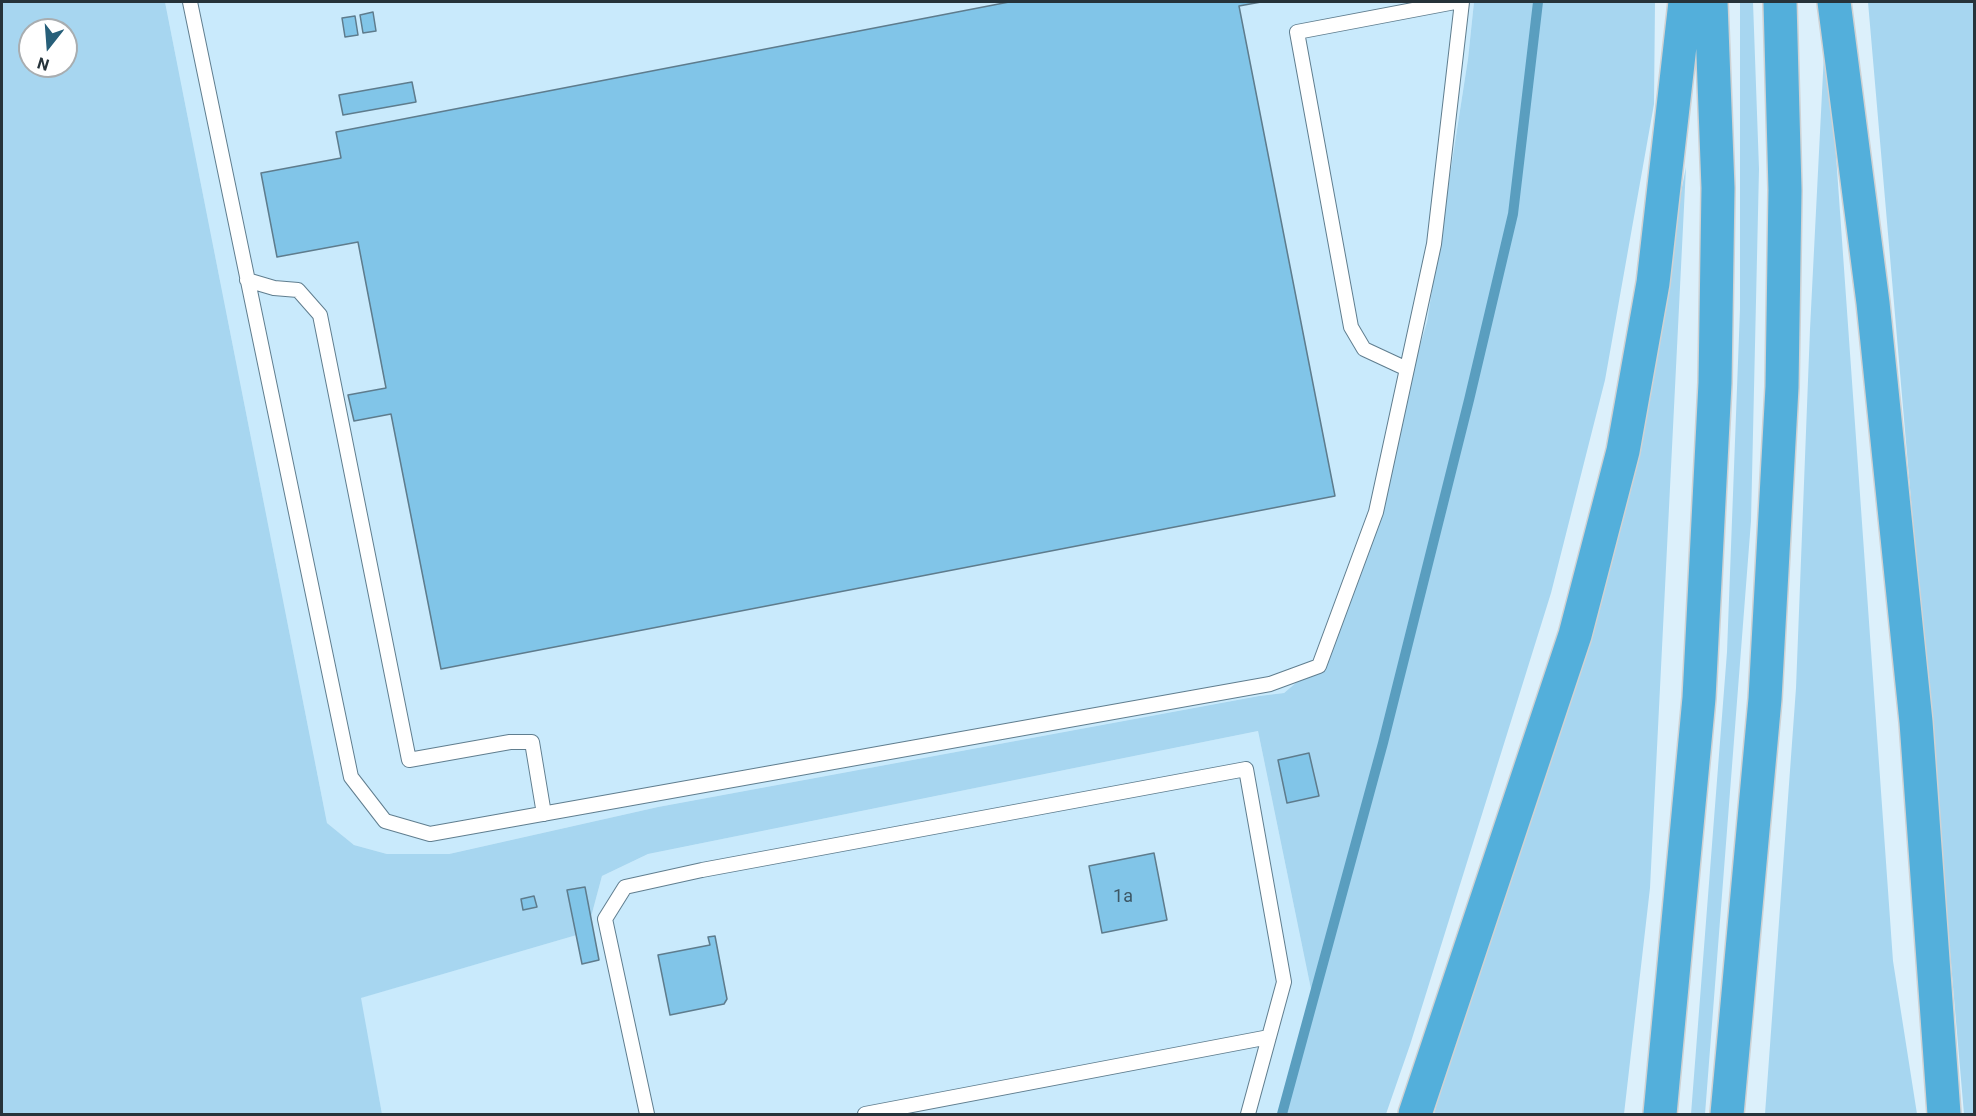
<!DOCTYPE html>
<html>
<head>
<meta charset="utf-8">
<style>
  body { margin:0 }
  #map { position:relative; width:1976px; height:1116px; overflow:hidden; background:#dcf0fb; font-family:Roboto,sans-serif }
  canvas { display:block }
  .frame { position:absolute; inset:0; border:3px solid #26333a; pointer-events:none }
  .north { position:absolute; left:18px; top:18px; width:60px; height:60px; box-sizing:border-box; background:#fff; border:2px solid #a8adb0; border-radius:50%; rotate:197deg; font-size:16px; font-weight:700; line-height:24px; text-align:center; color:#26333a }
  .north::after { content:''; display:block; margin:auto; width:21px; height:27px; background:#275f79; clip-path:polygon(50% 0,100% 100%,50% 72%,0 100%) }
</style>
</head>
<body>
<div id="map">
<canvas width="1976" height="1116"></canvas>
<div class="frame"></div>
<div class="north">N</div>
</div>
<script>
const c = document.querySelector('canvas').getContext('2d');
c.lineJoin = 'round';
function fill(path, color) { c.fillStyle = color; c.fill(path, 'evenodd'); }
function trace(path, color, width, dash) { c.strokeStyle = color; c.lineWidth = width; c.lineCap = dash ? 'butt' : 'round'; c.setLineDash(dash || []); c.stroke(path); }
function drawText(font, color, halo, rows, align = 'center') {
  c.font = font + ' Roboto,sans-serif'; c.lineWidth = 5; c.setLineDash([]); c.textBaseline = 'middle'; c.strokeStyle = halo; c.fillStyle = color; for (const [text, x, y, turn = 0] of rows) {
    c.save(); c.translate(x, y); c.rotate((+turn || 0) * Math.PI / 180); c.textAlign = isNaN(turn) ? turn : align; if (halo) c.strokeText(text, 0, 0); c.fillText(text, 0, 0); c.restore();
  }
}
const built = new Path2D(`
  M165 2H1474L1468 59 1427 322 1328 652 1305 675 1284 693 1259 696 658 807 449 854H387L354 845 327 823Z
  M1258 731 1313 999 1286 1114H382L360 998 587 932 602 876 648 854Z`);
const green = new Path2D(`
  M2 2H165L327 823 354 845 387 854H449L658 807 1259 696 1284 693 1305 675 1328 652 1427 322 1468 59 1474 2H1655L1654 104 1605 380 1551 593 1410 1045 1386 1114H1286L1313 999 1258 731 648 854 602 876 587 932 361 998 382 1114H2ZM30 30H66V66H30Z
  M1740 2H1753L1759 169 1751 521 1705 1114H1691L1727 652 1740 309Z
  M1868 2H1974V1114H1964Z
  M1826 14 1893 961 1917 1114H1765L1796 688 1810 329Z
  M1686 167 1650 888 1624 1114H1434L1445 1074 1623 484Z`);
const stream = new Path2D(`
  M1282 1114 1383 743 1469 400 1513 214 1538 2`);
const building = new Path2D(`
  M1009 2H1261L1239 6 1335 496 441 669 391 414 354 421 348 395 386 388 358 242 277 257 261 173 341 158 336 132Z
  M373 12 376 31 363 33 360 15Z
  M355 16 358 35 345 37 342 18Z
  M412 82 416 102 343 115 339 95Z
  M1309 753 1319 796 1287 803 1278 760Z
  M1154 853 1167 920 1102 933 1089 866Z
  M585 887 599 960 582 964 567 890Z
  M534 896 537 907 523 910 521 899Z
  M715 936 727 999 724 1004 670 1015 658 955 710 945 708 937Z`);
const lane = new Path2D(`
  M190 2 351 777 385 821 430 834 1270 684 1319 666 1376 512 1434 244 1462 2
  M247 280 274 288 298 290 320 315 409 760 510 742H532L544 814
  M1407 369 1364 349 1351 327 1297 32 1455 2
  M647 1114 605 919 625 887 702 870 1246 769 1284 982 1248 1114
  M865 1114 1269 1037`);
const highway = new Path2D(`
  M1834 2 1873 303 1916 722 1944 1114
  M1415 1114 1575 635 1623 451 1653 283 1685 2
  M1660 1114 1699 698 1715 383 1718 188 1711 2
  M1727 1114 1765 699 1782 387 1785 190 1780 2`);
const numberNames = [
  ["1a",1123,897]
];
fill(built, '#c9eafc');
fill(green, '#a7d6f0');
trace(stream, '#5a9ebf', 10);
fill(building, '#81c5e8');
trace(building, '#5e7c8d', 1.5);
trace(lane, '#607e8f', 16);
trace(highway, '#cfd2d4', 36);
trace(lane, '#fff', 14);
trace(highway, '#53afdb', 33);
drawText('18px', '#3d5866', null, numberNames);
</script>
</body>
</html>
